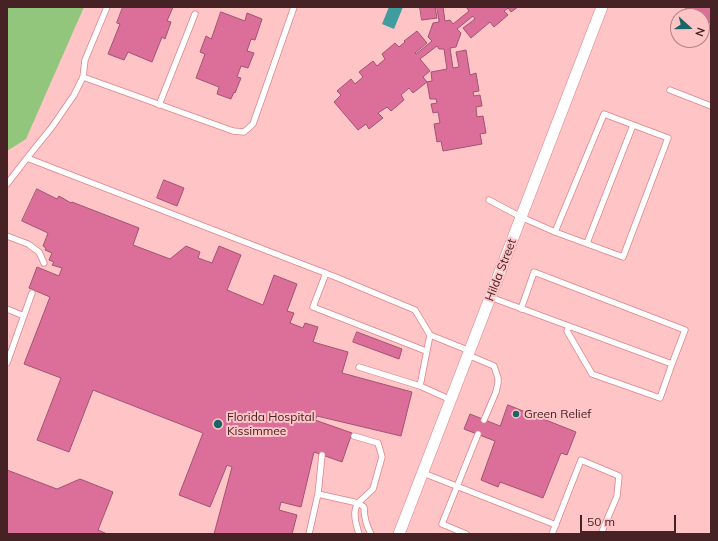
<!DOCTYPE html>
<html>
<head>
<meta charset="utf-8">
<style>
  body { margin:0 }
  #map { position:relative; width:718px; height:541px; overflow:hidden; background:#fec4c6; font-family:Mulish,sans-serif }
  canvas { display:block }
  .frame { position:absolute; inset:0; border:8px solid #462224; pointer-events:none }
  .north { position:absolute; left:670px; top:8px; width:40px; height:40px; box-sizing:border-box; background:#fec4c6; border:1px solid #b48385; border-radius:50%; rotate:111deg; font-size:11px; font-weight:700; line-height:16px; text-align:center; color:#462224 }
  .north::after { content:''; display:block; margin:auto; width:14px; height:18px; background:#186768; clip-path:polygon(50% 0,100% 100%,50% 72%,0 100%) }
  .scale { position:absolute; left:580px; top:515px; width:96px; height:18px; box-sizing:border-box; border:2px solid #462224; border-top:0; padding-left:5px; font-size:12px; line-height:14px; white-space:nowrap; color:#462224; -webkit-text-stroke:3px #fec4c6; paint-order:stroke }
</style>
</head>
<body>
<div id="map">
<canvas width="718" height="541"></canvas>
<div class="frame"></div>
<div class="north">N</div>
<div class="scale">50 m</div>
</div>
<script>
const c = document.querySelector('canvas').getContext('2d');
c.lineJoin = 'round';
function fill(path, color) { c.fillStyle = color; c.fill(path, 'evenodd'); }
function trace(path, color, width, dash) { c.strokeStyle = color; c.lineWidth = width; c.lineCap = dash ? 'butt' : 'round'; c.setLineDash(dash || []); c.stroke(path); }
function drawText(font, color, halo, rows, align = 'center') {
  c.font = font + ' Mulish,sans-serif'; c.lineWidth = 4; c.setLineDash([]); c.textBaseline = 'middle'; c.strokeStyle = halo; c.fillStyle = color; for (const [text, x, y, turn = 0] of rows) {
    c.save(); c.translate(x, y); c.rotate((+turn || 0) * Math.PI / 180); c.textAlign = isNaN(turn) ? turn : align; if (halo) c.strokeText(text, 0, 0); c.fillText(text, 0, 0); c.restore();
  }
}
const green = new Path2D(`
  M7 7H84L26 139 7 151Z`);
const water = new Path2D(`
  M389 7H403L394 29 382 24Z`);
const building = new Path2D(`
  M123 7H173L167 21 171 22 165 39 162 37 152 62 128 52 124 60 108 54 120 24 117 23Z
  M420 7H435L437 18 422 20Z
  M437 7H443L445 21 450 20 453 24 469 11 466 7H518L511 12 508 8 504 11 508 15 494 27 490 22 471 38 463 28 475 19 473 16 457 29 461 33 456 47 450 48 453 68 459 67 456 52 466 50 470 75 476 73 479 91 473 92 474 96 480 95 482 106 476 107 477 117 483 116 486 133 480 134 482 144 443 151 441 141 437 142 434 124 440 123 438 112 433 113 431 104 437 103 436 99H430L427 82 432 81 431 72 447 69 444 49H439L437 46 420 59 430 71 423 77 427 82 413 93 409 88 401 95 404 100 391 111 387 107 378 113 383 118 369 129 366 124 358 130 334 102 341 95 337 91 351 79 355 84 363 77 359 72 373 61 377 66 385 59 382 54 395 43 399 47 405 42 404 41 417 31 427 43 415 53 416 54 432 41 428 37 433 23 439 22Z
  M686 7H711V22L702 23V16H687Z
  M221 12 245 21 247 13 262 19 255 40 251 39 247 51 254 53 248 68 241 66 237 77 241 78 235 93 234 92 231 99 217 94 219 87 196 78 205 54 200 52 206 36 211 39Z
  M164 180 184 188 177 206 157 198Z
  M37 189 57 199 59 196 71 203 72 202 139 228 133 245 170 259 186 246 200 252 198 258 212 263 219 246 241 255 227 290 263 305 274 275 297 284 287 311 294 313 290 323 303 328 305 323 318 327 313 342 348 352 342 373 412 392 401 436 317 416 315 420 352 433 342 462 314 452 301 507 281 502 279 510 297 515 292 534H214L232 467 227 465 210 507 179 495 203 433 93 390 69 452 37 440 61 378 24 364 50 297 29 288 37 267 59 276 62 268 52 265 54 262 49 260 52 253 45 250 46 248 43 246 48 233 22 221Z
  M357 332 402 349 399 359 353 342Z
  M508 405 576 432 567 455 561 453 543 498 500 482 498 487 481 480 495 441 464 429 470 414 500 426Z
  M7 470 57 489 80 479 113 492 98 530 107 534H7Z`);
const service = new Path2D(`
  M83 77 233 131 244 132 253 124 294 7
  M670 90 711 106
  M159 105 195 14
  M27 158 52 127 74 95 83 77 85 60 107 7
  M7 184 27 158 338 278 415 310 430 335 420 386 451 400
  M489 200 521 217 555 232 604 114 668 138 623 257 555 232
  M7 236 28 244 39 252 44 263
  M587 243 633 125
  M326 273 313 307 426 351
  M490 297 672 364 660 398 592 374 567 331 569 326
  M7 309 24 316
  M521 309 534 272 685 330 672 364
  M430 335 470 351
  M468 355 494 366 498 378V383L496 392 484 420
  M7 363 32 293
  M359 367 420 386
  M423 473 556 525
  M318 494 322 455
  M309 534 318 494 358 503 373 489 382 457 378 443 354 436
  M359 534C356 524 352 512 358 503L364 507C364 518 366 525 371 534
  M466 534 442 524 478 434
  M552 534 581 460 619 476 617 496 601 534`);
const minor = new Path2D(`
  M399 534 602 7`);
const markers = [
  [516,414,4,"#186768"],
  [218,424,5,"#186768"]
];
const streetNames = [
  ["Hilda Street",501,270,-69]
];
const poiNames = [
  ["Green Relief",524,414],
  ["Florida Hospital",227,417],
  ["Kissimmee",227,431]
];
fill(green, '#93c67d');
fill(water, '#409d9f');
fill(building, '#dc6e9a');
trace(building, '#a25372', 1);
trace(service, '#dc8389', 7);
trace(minor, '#dc8389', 12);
trace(service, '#fff', 5.5);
trace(minor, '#fff', 11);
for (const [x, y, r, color] of markers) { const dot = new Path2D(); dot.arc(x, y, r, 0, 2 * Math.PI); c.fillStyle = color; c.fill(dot); trace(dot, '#fec4c6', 1.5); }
drawText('12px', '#462224', '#fec4c6', streetNames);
drawText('12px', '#462224', '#fec4c6', poiNames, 'left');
</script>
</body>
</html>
